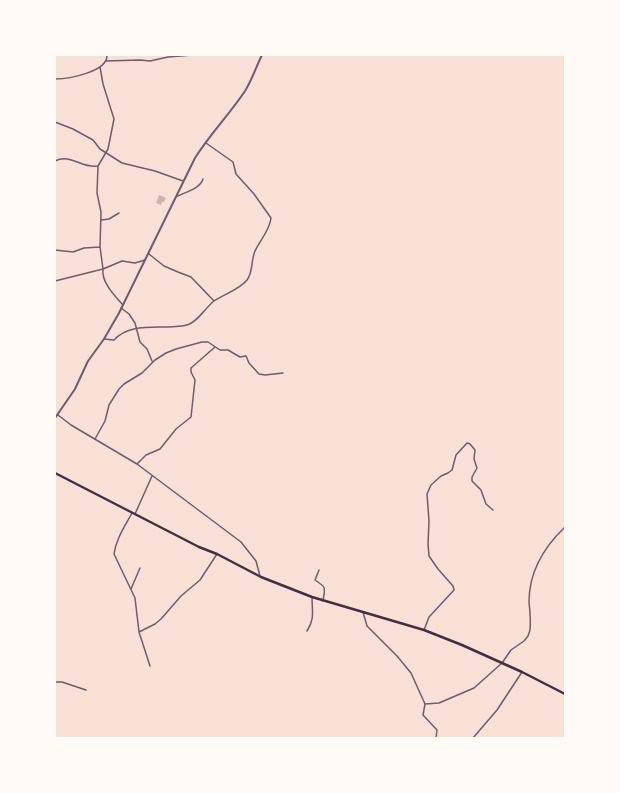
<!DOCTYPE html>
<html>
<head>
<meta charset="utf-8">
<style>
  body { margin:0 }
  #map { position:relative; width:620px; height:793px; overflow:hidden; background:#f7e1d7; font-family:"Roboto Serif",serif }
  canvas { display:block }
  .frame { position:absolute; inset:0; border:56px solid #fffaf5; pointer-events:none }
</style>
</head>
<body>
<div id="map">
<canvas width="620" height="793"></canvas>
<div class="frame"></div>
</div>
<script>
const c = document.querySelector('canvas').getContext('2d');
c.lineJoin = 'round';
function fill(path, color) { c.fillStyle = color; c.fill(path, 'evenodd'); }
function trace(path, color, width, dash) { c.strokeStyle = color; c.lineWidth = width; c.lineCap = dash ? 'butt' : 'round'; c.setLineDash(dash || []); c.stroke(path); }
const building = new Path2D(`
  M159 195 166 198 164 202H162L161 205 156 203Z`);
const minor = new Path2D(`
  M106 61 140 60 150 61 168 57 193 55
  M100 67 103 84 114 119 108 149 98 166 97 193 101 212 100 247 103 269C101 282 115 296 123 305
  M55 79C68 79 108 72 107 55
  M55 122 73 129 93 140 100 149 122 163 155 171 183 181
  M55 161C71 153 82 169 98 166
  M176 197C185 192 200 189 203 179
  M101 220 109 219 119 213
  M55 250 73 252 84 248 100 247
  M149 254 164 266 178 272 191 277 214 301
  M55 281 103 269 122 261 135 263 145 260
  M121 308 129 314 135 323 140 342 147 349 152 361
  M104 339 114 340C132 320 163 331 187 325 198 322 205 308 214 301 224 294 239 290 247 280 253 273 251 260 255 251 260 240 270 230 271 218L254 194 236 174 233 162 206 143
  M58 415 71 425 137 464 241 542 256 561 260 576
  M95 439 105 421 109 405 119 389 124 384 142 373 155 360 166 353 176 349 202 342H208L220 350H228L240 357 246 356 249 363 259 374 265 375 283 373
  M137 464 146 455 160 449 176 429 191 417 195 380 191 372V368L215 347
  M132 513C125 526 116 539 114 554L135 598 139 632 150 666
  M135 514 152 476
  M319 570 315 580C327 588 325 587 323 601
  M131 589 140 568
  M363 612 367 626 397 656 411 673 425 704 423 715 437 730 436 738
  M424 630 429 617 454 590 453 586 438 569 429 556 428 544 429 521 427 494 431 485 441 476 448 473 452 470 456 455 467 443 470 444 475 450 474 459 477 468 472 477V481L481 490 486 504 493 510
  M307 631C315 618 312 612 312 597
  M139 632 155 624 161 619 181 596 200 580 217 554
  M55 682H62L86 690
  M425 704 439 703 474 688 502 663 511 650 524 641 528 636 530 630C531 620 530 611 529 602 529 572 544 547 565 527
  M473 738 497 710 522 672`);
const tertiary = new Path2D(`
  M55 418 75 389 88 361 104 339 119 313 195 158C210 134 229 115 245 91 252 80 256 67 262 55`);
const secondary = new Path2D(`
  M55 473 199 547 217 554 261 577 312 597 424 630 462 645 522 672 565 694`);
fill(building, '#ccb4b1');
trace(minor, '#755966', 1.5);
trace(tertiary, '#755966', 2);
trace(secondary, '#4a2c40', 2.5);
</script>
</body>
</html>
